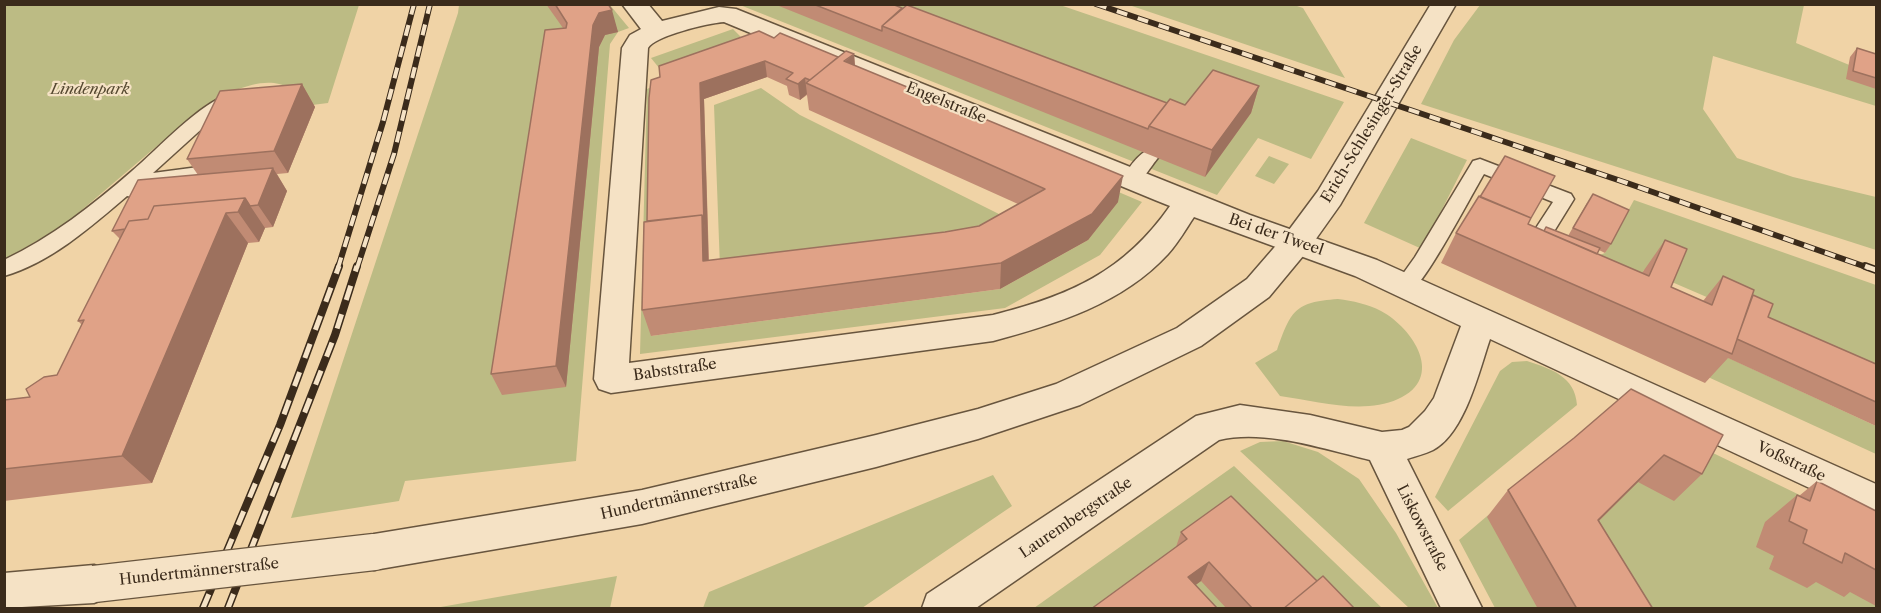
<!DOCTYPE html>
<html>
<head>
<meta charset="utf-8">
<style>
  body { margin:0 }
  #map { position:relative; width:1881px; height:613px; overflow:hidden; background:#f0d3a6; font-family:"Libre Caslon Text",serif }
  canvas { display:block }
  .frame { position:absolute; inset:0; border:6px solid #3b2b1b; pointer-events:none }
</style>
</head>
<body>
<div id="map">
<canvas width="1881" height="613"></canvas>
<div class="frame"></div>
</div>
<script>
const c = document.querySelector('canvas').getContext('2d');
c.lineJoin = 'round';
function fill(path, color) { c.fillStyle = color; c.fill(path, 'evenodd'); }
function trace(path, color, width, dash) { c.strokeStyle = color; c.lineWidth = width; c.lineCap = dash ? 'butt' : 'round'; c.setLineDash(dash || []); c.stroke(path); }
function drawText(font, color, halo, rows, align = 'center') {
  c.font = font + ' "Libre Caslon Text",serif'; c.lineWidth = 4.5; c.setLineDash([]); c.textBaseline = 'middle'; c.strokeStyle = halo; c.fillStyle = color; for (const [text, x, y, turn = 0] of rows) {
    c.save(); c.translate(x, y); c.rotate((+turn || 0) * Math.PI / 180); c.textAlign = isNaN(turn) ? turn : align; if (halo) c.strokeText(text, 0, 0); c.fillText(text, 0, 0); c.restore();
  }
}
const green = new Path2D(`
  M1291 4 1303 8 1345 78 1129 5Z
  M4 5H359L328 103 304 106C284 63 233 90 204 106L63 226 5 259Z
  M459 5H610L629 28 618 32 610 44 576 461 405 481 399 501 291 518 458 13Z
  M740 5H1060L1344 102 1311 159 1258 138 1217 195Z
  M1480 5H1804L1796 43 1876 76V106L1713 56 1703 109 1737 158 1793 177 1876 197V250L1421 104 1454 40Z
  M733 29 748 44 664 74 651 58Z
  M856 80 1142 202 1100 255 1005 308 640 354 647 89 663 82 651 336 1000 289 1088 240Z
  M761 88 800 115 1001 215 971 236 720 268 714 105Z
  M1411 138 1467 160 1422 249 1364 223Z
  M1269 156 1289 164 1274 184 1255 176Z
  M1634 200 1876 285V370L1644 270 1627 306 1594 257 1605 253Z
  M1338 299C1353 301 1368 304 1381 311 1413 328 1446 378 1398 399 1363 415 1317 401 1280 396L1255 363 1277 350C1291 311 1294 302 1338 299Z
  M1718 353 1876 426V454L1708 377Z
  M1527 361C1551 369 1575 376 1577 405L1448 511 1435 497 1500 371 1512 362Z
  M1616 406 1876 532V608H1495L1459 540Z
  M1283 441 1318 452 1359 479 1396 533 1438 608H1409L1240 451 1260 442Z
  M1234 466 1382 608H1034Z
  M993 475 1012 506 862 608H703L709 592Z
  M617 576 610 608H435Z`);
const service = new Path2D(`
  M233 93 239 94 242 98 217 115 153 173 206 166 213 168 215 172 213 176C197 181 179 178 163 183 151 187 141 200 127 196 92 226 50 263 4 276V260C52 237 93 205 132 171 158 149 201 101 233 93Z
  M1151 149 1157 151 1160 155 1157 159C1148 170 1140 188 1124 183L1122 179C1128 169 1139 152 1151 149Z
  M1480 159 1571 194 1574 199 1553 233 1546 235 1539 233 1536 228 1553 202 1484 174C1472 194 1426 282 1411 291 1407 293 1402 292 1398 290L1395 285 1415 257 1473 161Z`);
const minor = new Path2D(`
  M622 4H648L662 21 719 7 736 9 1250 215 1377 260 1876 484V519L1490 339C1479 371 1465 433 1433 450 1425 454 1415 456 1407 459L1482 608H1441L1370 460C1324 449 1265 429 1219 440L976 608H922L927 594 1196 416 1240 405 1310 415 1382 432 1402 430 1409 427 1425 411 1434 398 1461 326 1355 276 1194 217C1186 229 1178 243 1168 254 1122 304 1056 324 993 341L611 393 599 389 594 379 622 48 630 35 641 29ZM724 22 1155 200 1170 206C1124 272 1069 296 993 315L629 363 648 48C655 36 708 23 724 22Z`);
const tertiary = new Path2D(`
  M1431 4H1456L1340 205 1308 250 1269 297 1201 346 1080 405 978 439 876 467 642 524 374 570 360 565 354 552 360 539 374 534 642 490 876 435 978 409 1056 384 1177 328 1247 279 1286 234 1318 191Z
  M94 565 108 571 114 584 108 597 94 603 4 608V573Z`);
const railFar1 = new Path2D(`
  M1096 4 1627 183 1869 268
  M338 268 383 122 414 4
  M357 268 394 154 430 4`);
const rail = new Path2D(`
  M1865 266 1876 270
  M203 608 280 425 339 266
  M228 608 335 335 357 266`);
const tertiaryBridge = new Path2D(`
  M94 584 374 552`);
const wall = new Path2D(`
  M546 4H608L618 32 605 35 599 47 566 387 502 395 491 374 563 28Z
  M774 4H892L1167 103 1185 105 1259 86 1251 113 1205 177Z
  M774 38 838 57 854 54 855 66 1118 202 1088 240 1000 289 651 336 642 310 647 221 649 98ZM767 77 787 86 789 95 800 100 807 95 809 110 1018 204 979 226 945 232 709 261 704 99Z
  M1857 48 1876 54V89L1846 79 1850 57Z
  M302 84 315 107 288 173 277 174 287 191 273 227 265 228 259 242 248 243 152 483 4 501V400L30 397 57 375 82 325 78 321 120 239 112 231 198 175 187 159Z
  M1587 203 1611 244 1605 253 1599 250 1597 254 1642 273 1665 240 1671 287 1703 301 1723 276 1753 295 1768 317 1876 364V426L1728 358 1705 383 1441 263 1456 233 1528 224 1544 231 1568 236Z
  M1631 389 1702 474 1674 501 1638 482 1599 521 1653 609H1538L1487 517 1508 490 1574 438Z
  M1817 481 1876 511V606L1850 592 1844 597 1816 582 1807 588 1769 569 1774 556 1756 547 1765 522 1797 495 1799 496Z
  M1181 532 1317 581 1355 609H1227L1201 581 1195 585 1091 609 1176 547Z`);
const shadedWall = new Path2D(`
  M612 10 618 32 605 35 599 47 566 387 556 366 593 25 599 13Z
  M854 54 856 80 818 84Z
  M765 61 767 77 704 99 708 241 704 224 700 83Z
  M805 78 807 94 800 100 798 84Z
  M302 84 315 107 288 173 274 151Z
  M1259 86 1251 113 1205 177 1212 150Z
  M273 168 287 191 273 227 258 205Z
  M1123 176 1118 202 1088 240 1000 289 1001 263Z
  M245 198 265 228 259 242 238 212Z
  M226 213 248 243 152 483 122 456Z
  M702 215 708 241 709 287 703 261Z
  M1664 455 1638 482 1573 546 1598 520Z
  M1209 562 1201 581 1181 596 1188 577Z`);
const building = new Path2D(`
  M555 4H608L612 10 599 13 593 25 556 366 491 374 545 30 566 28 567 23Z
  M813 4H892L902 8 882 26V31Z
  M907 5 1167 103 1149 126 1148 129 882 26Z
  M759 31 774 38 780 33 838 57 810 80 805 78 798 84 786 79 793 73 765 61 700 83 704 224 702 215 647 221 649 98 651 80 660 77 659 66Z
  M1857 48 1876 54V78L1853 71Z
  M846 51 854 54 844 61 1123 176 1092 214 1001 263 642 310 644 222 702 215 703 261 945 232 979 226 1045 189 806 83Z
  M1213 70 1259 86 1212 150 1149 126 1170 99 1185 105Z
  M302 84 274 151 187 159 220 91Z
  M1505 156 1555 176 1531 218 1480 197Z
  M273 168 258 205 250 206 245 198 154 206 148 219 129 221 125 229 112 231 138 180Z
  M1593 194 1629 210 1611 244 1573 228Z
  M1479 196 1531 218 1528 224 1649 276 1665 240 1687 249 1671 287 1712 305 1723 276 1754 290 1732 354 1456 233Z
  M245 198 238 212 226 213 122 456 4 469V400L30 397 26 389 44 377 57 375 84 320 78 321 129 221 148 219 154 206Z
  M1546 227 1600 248 1597 254 1544 231Z
  M1753 295 1773 304 1768 317 1876 364V402L1737 339Z
  M1631 389 1723 435 1702 474 1664 455 1598 520 1653 609H1577L1508 490 1574 438Z
  M1817 481 1876 511V570L1845 553 1842 563 1803 543 1807 530 1789 521 1797 495 1810 501Z
  M1231 496 1317 581 1283 609H1253L1209 562 1188 577 1217 608 1216 609H1091L1187 539 1181 532Z
  M1323 576 1355 609H1283Z`);
const parkNames = [
  ["Lindenpark",90,90]
];
const streetNames = [
  ["Engelstraße",946,103,22],
  ["Erich-Schlesinger-Straße",1372,124,-59],
  ["Bei der Tweel",1276,235,19],
  ["Babststraße",675,370,-8],
  ["Voßstraße",1791,462,25],
  ["Hundertmännerstraße",679,497,-13],
  ["Laurembergstraße",1076,518,-34],
  ["Liskowstraße",1422,528,63],
  ["Hundertmännerstraße",199,572,-6]
];
fill(green, '#bcbb84');
trace(service, '#68553e', 3);
trace(minor, '#68553e', 3);
trace(tertiary, '#68553e', 3);
fill(service, '#f5e2c5');
fill(minor, '#f5e2c5');
fill(tertiary, '#f5e2c5');
trace(railFar1, '#3b2b1b', 6);
trace(rail, '#3b2b1b', 8);
trace(railFar1, '#f5e2c5', 4, [11]);
trace(rail, '#f5e2c5', 5, [15]);
trace(tertiaryBridge, '#68553e', 39, []);
trace(tertiaryBridge, '#f5e2c5', 36);
fill(wall, '#c18b74');
fill(shadedWall, '#9d715e');
fill(building, '#e0a287');
trace(building, '#9d715e', 1.5);
drawText('italic 15px', '#554830', '#f5e2c5', parkNames);
drawText('15px', '#3b2b1b', '#f5e2c5', streetNames);
</script>
</body>
</html>
